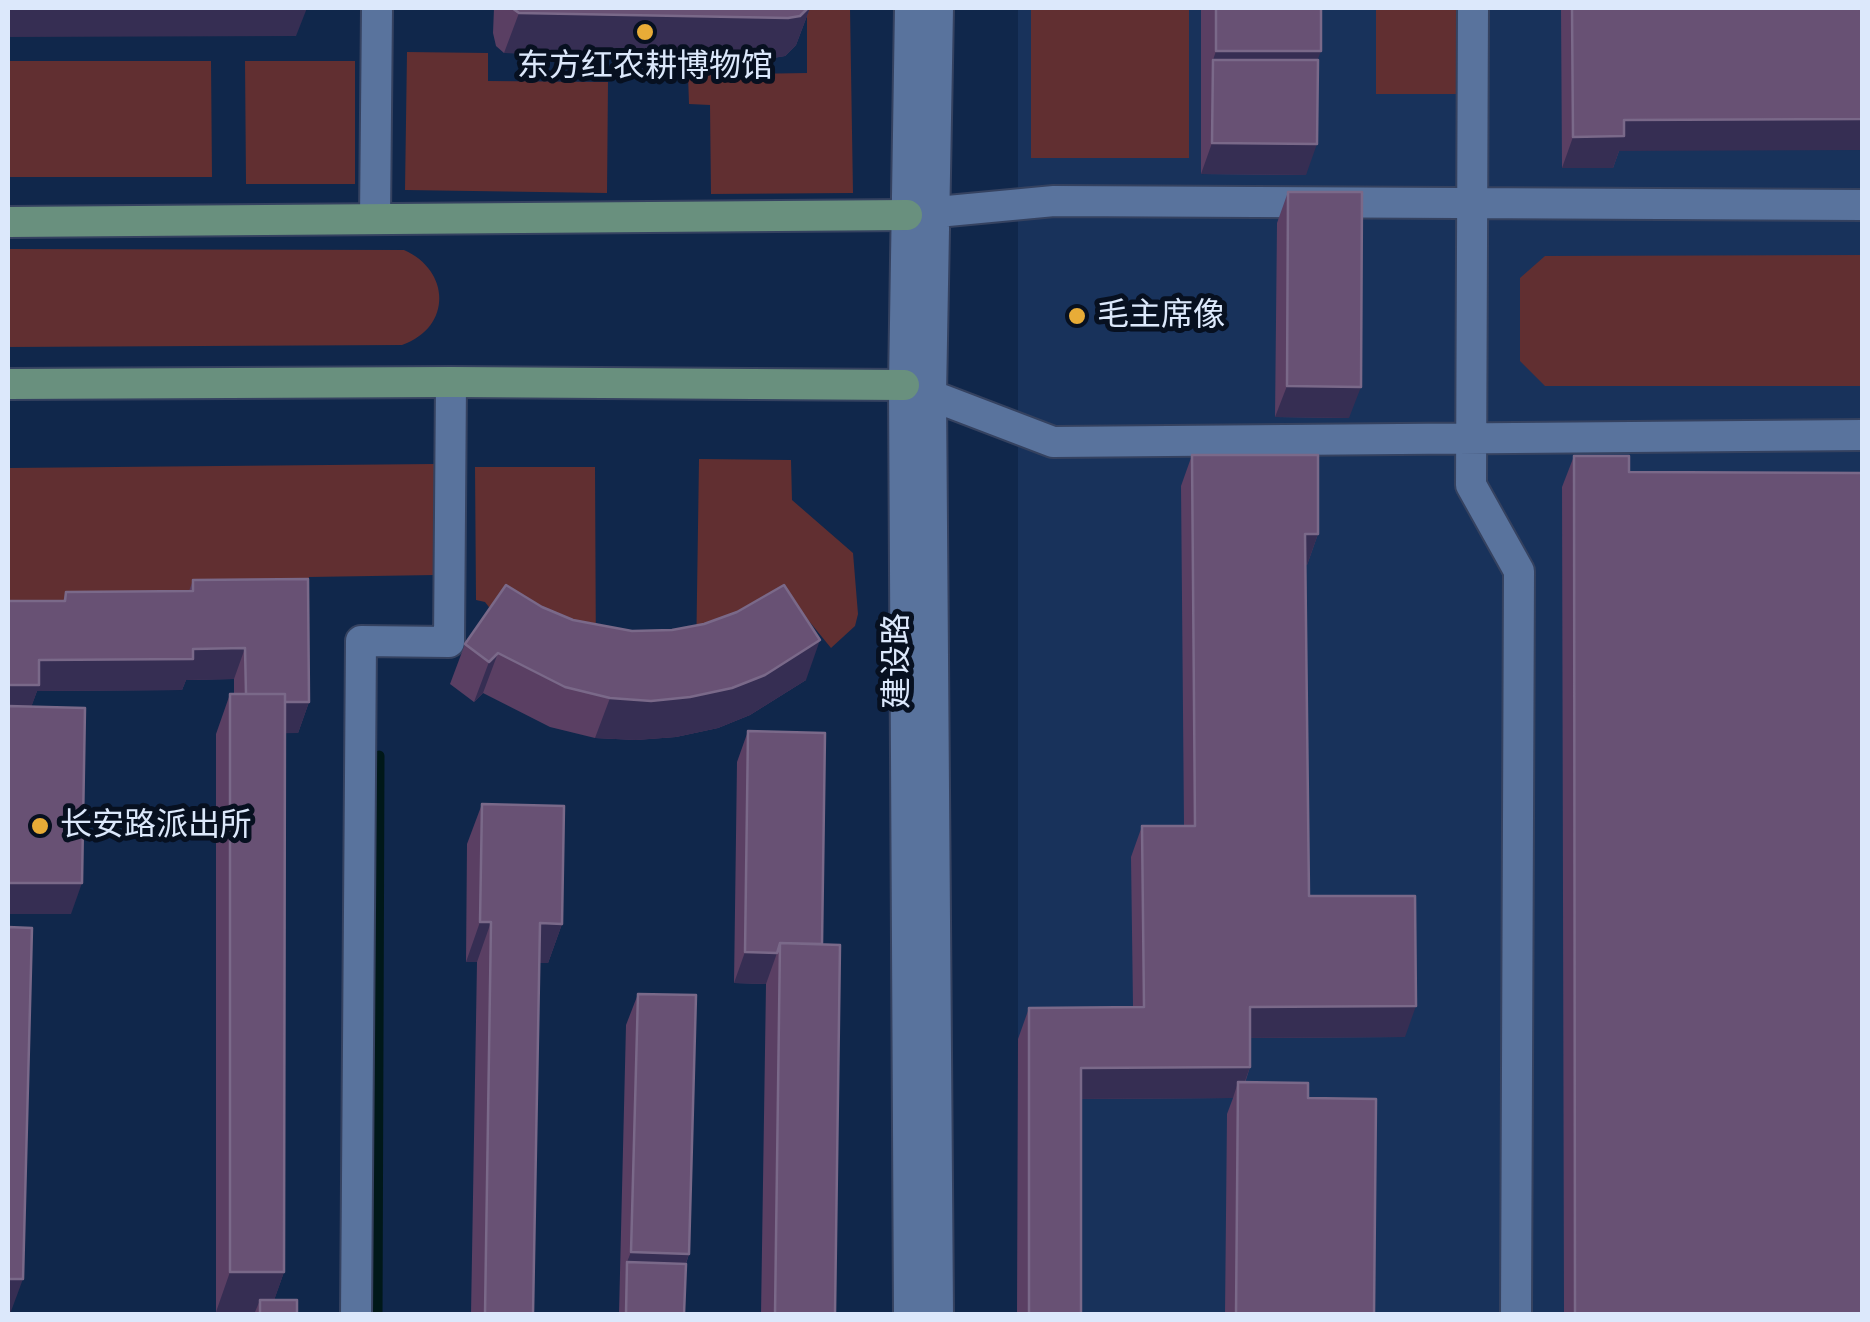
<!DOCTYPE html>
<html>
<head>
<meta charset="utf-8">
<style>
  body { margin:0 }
  #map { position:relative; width:1870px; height:1322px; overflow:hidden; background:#10274b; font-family:"PT Sans",sans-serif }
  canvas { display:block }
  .frame { position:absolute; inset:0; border:10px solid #dce8fb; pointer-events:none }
</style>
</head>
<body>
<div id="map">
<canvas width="1870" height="1322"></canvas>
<div class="frame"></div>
</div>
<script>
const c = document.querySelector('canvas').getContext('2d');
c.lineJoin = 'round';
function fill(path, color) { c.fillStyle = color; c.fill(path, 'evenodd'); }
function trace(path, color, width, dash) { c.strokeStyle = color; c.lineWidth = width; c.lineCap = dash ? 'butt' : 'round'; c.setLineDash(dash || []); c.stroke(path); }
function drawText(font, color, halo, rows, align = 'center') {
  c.font = font + ' "PT Sans","Noto Sans SC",sans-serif'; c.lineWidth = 10; c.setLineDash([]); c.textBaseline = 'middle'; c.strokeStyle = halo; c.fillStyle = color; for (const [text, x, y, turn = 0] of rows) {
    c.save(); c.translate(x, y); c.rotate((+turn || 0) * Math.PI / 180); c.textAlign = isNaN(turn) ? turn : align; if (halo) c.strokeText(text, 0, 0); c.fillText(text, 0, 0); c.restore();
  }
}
const built = new Path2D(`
  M1018 8H1862V1314H1018Z`);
const green = new Path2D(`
  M807 8H850L853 193 711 194 710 105 689 104 688 75 807 73Z
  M1031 8H1189V158H1031Z
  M1376 8H1460V94H1376Z
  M407 52 488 53V81L608 82 607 193 405 190Z
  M8 61H211L212 177H8Z
  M245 61H355V184H246Z
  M8 249 404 250C450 270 453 327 402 345L8 347Z
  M1862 255V386H1545L1520 361V278L1545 256Z
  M699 459 791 460 792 500 853 553 858 614 855 626 831 648 795 604 696 661Z
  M434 464 436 575 309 577 308 599 8 602V468Z
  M475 467H595L596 668 492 611 485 602 476 600Z`);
const stream = new Path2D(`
  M377 1314 379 756`);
const minor = new Path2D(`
  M938 8 931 395 938 1314
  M1473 8 1471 485 1519 571 1516 1314
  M916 214 1054 201 1862 205
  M375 218 377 8
  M917 390 1053 442 1862 435
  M356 1314 361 641 449 642 451 382
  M909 1314 904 385 910 8`);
const major = new Path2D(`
  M8 222 907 215
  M8 384 451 382 904 385`);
const wall = new Path2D(`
  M494 8H810L796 45 785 56 773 58 504 53 496 46 493 33Z
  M1201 8H1321L1306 175 1201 174Z
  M1561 8H1862L1619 151 1613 168H1562Z
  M1288 192 1349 418 1275 417 1277 223Z
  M1192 455 1318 534 1307 565H1306L1309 896 1405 1037 1250 1038V1067L1245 1083 1308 1098 1374 1314H1225L1227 1114 1233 1098 1081 1099V1314H1017L1018 1039 1029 1008 1133 1007 1131 857 1142 826H1184L1181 486Z
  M1574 456 1629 472 1862 1314H1564L1562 487Z
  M193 580 309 702 298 733H285L284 1272 274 1300 297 1314H254L255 1312H216V734L230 694H234V679L186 680 182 690 37 691 31 707 71 914 8 601H63L66 592 189 591Z
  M542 607 573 620 806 680 750 715 718 728 676 737 636 740 595 738 550 727 483 693 474 702 450 684 465 644Z
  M748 731 822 944 835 1314H761L766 984 734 983 737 762Z
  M482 804 562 924 548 963H539L533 1314H471L477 962H466L467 844Z
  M638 994 689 1254 686 1264 684 1314H619L626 1025Z`);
const shadedWall = new Path2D(`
  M8 8H307L296 36 8 37Z
  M810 8 796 45 785 56 773 58 504 53 519 13Z
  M1216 51H1321L1306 91 1213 60Z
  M1862 119V150L1619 151 1613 168H1562L1573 137 1624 120Z
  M1212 143 1317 144 1306 175 1201 174Z
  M1287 386 1361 387 1349 418 1275 417Z
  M1305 534H1318L1307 565H1294Z
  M820 640 806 680 750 715 718 728 676 737 636 740 595 738 610 698Z
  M245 648 234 679 186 680 182 690 37 691 28 716H8V685L39 660 193 649Z
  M498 653 483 693 474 702 489 662Z
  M309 702 298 733 235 734 246 703Z
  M8 883H82L71 914H8Z
  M480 922H491L477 962H466Z
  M540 923 562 924 548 963H525Z
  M745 952 777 953 766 984 734 983Z
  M1416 1006 1405 1037 1238 1038 1250 1007Z
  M1250 1067 1239 1098 1238 1082 1233 1098 1070 1099 1081 1068Z
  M631 1252 689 1254 678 1285 627 1262Z
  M230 1272H284L270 1312 260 1300 255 1312H216Z
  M8 1279H23L10 1314H8Z`);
const building = new Path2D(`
  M512 8H808L800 16 788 18 519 13Z
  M1216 8H1321V51H1216Z
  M1572 8H1862V119L1624 120V136L1573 137Z
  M1213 60H1318L1317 144 1212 143Z
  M1288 192H1362L1361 387 1287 386Z
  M1192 455H1318V534H1305L1309 896H1415L1416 1006 1250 1007V1067L1081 1068V1314H1029V1008L1144 1007 1142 826H1195Z
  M1574 456H1629V472L1862 473V1314H1575Z
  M308 579 309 702H285V694H246L245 648 193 649V659L39 660V685H8V601H65L66 592 193 591V580Z
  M506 585 542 607 573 620 632 631 672 630 704 624 737 612 784 585 820 640 765 675 732 688 690 697 651 701 610 698 565 687 498 653 489 662 465 644Z
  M230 694H285L284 1272H230Z
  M8 706 85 708 82 883H8Z
  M748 731 825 733 822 944 780 943 777 953 745 952Z
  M482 804 564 806 562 924 540 923 533 1314H485L491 922H480Z
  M8 927 32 928 23 1279H8Z
  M780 943 840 945 835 1314H775Z
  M638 994 696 995 689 1254 631 1252Z
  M1238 1082 1308 1083V1098L1376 1099 1374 1314H1236Z
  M627 1262 686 1264 684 1314H626Z
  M260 1300H297V1314H260Z`);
const markers = [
  [645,32,10,"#e8ac37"],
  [1077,316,10,"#e8ac37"],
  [40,826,10,"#e8ac37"]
];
const poiNames = [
  ["东方红农耕博物馆",645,67,"center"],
  ["毛主席像",1097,316],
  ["长安路派出所",60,826]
];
const streetNames = [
  ["建设路",898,661,-90]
];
fill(built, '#18325b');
fill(green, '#612f31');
trace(stream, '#001819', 11);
trace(minor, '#354260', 34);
trace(major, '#354260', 34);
trace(minor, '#59739d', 30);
trace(major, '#69907e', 30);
fill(wall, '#5a3f63');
fill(shadedWall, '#362e53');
fill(building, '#685174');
trace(building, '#7a6989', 2.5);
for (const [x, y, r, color] of markers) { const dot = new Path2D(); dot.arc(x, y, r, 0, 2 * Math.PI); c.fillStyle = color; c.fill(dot); trace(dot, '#071020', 4); }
drawText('32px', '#dce8fb', '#071020', poiNames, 'left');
drawText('32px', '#dce8fb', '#071020', streetNames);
</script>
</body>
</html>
